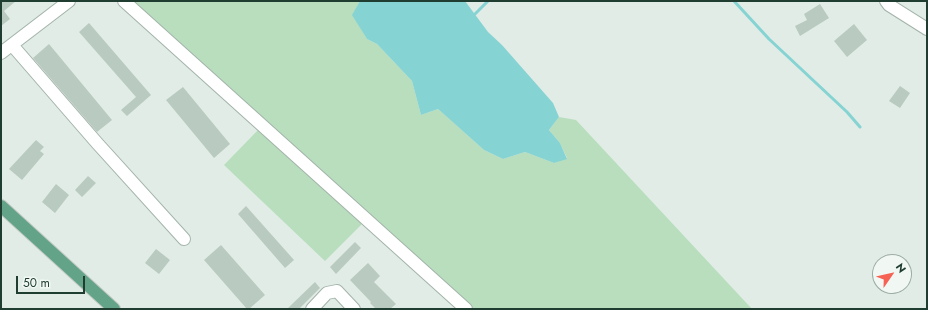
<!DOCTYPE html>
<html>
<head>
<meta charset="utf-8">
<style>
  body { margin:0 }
  #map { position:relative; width:928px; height:310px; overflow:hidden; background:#e0ece5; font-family:Jost,sans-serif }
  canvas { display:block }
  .frame { position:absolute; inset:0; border:2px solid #203d31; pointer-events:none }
  .north { position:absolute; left:872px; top:254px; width:40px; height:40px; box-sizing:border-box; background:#f1f8f3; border:1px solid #9dada5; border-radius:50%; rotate:56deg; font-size:11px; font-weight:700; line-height:16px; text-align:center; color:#203d31 }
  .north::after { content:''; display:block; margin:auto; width:14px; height:18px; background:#f66254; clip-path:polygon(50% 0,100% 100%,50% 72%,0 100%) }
  .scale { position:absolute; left:16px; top:276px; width:69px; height:18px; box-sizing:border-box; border:2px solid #203d31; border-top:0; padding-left:5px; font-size:12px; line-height:14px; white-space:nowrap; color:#203d31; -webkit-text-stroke:3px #f1f8f3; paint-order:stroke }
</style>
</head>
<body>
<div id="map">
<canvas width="928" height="310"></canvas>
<div class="frame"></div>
<div class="north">N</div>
<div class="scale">50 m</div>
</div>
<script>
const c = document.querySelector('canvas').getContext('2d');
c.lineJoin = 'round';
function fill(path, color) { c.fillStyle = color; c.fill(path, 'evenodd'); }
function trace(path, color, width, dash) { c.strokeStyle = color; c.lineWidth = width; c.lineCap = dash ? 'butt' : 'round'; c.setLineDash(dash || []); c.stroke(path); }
const green = new Path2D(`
  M117 1H360L353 15 367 39 377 44 412 81 421 115 438 109 484 150 503 159 525 152 554 163 567 158 560 143 549 130 559 117 576 120 752 309H460L364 222 325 261 224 165 259 129Z`);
const water = new Path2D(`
  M360 1H465L488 32 502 45 553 103 559 117 549 130 560 143 567 159 554 163 525 152 503 159 484 150 438 109 421 115 412 81 377 44 367 39 352 15Z`);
const stream = new Path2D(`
  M734 1 769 39 847 112 860 127
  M475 14 488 1`);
const building = new Path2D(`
  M1 1H16L4 11 10 19 1 26Z
  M820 4 829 18 800 36 795 26 807 20 804 14Z
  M89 23 151 95 127 116 121 110 136 97 79 32Z
  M854 24 867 40 847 57 834 41Z
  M49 44 112 120 97 132 33 58Z
  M900 86 910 93 900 108 889 101Z
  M183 87 230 144 214 158 166 100Z
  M36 140 44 147 40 151 44 154 22 180 9 169Z
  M88 176 96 183 82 197 75 190Z
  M56 184 69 195 55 213 42 202Z
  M246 206 294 260 285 268 238 214Z
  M355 242 361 248 336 274 330 267Z
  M221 245 265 295 249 309H247L204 260Z
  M156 249 170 260 159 274 145 263Z
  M368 263 380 276 374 282 396 304 390 309H376L370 303 371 302 350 280Z
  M315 282 320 288 299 309H287Z`);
const minor = new Path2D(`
  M124 1 466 309
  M886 1 889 5 927 29
  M12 45 97 143 184 239
  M1 53 69 1
  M312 309 327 293 337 291 354 309`);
const major = new Path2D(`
  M1 206 114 309`);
fill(green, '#b8debd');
fill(water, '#86d3d3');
trace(stream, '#86d3d3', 3);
fill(building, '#b9cac0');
trace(minor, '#a3b4ab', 14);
trace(major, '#c1c9c5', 14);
trace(minor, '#fff', 12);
trace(major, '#63a388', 12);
</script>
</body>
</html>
